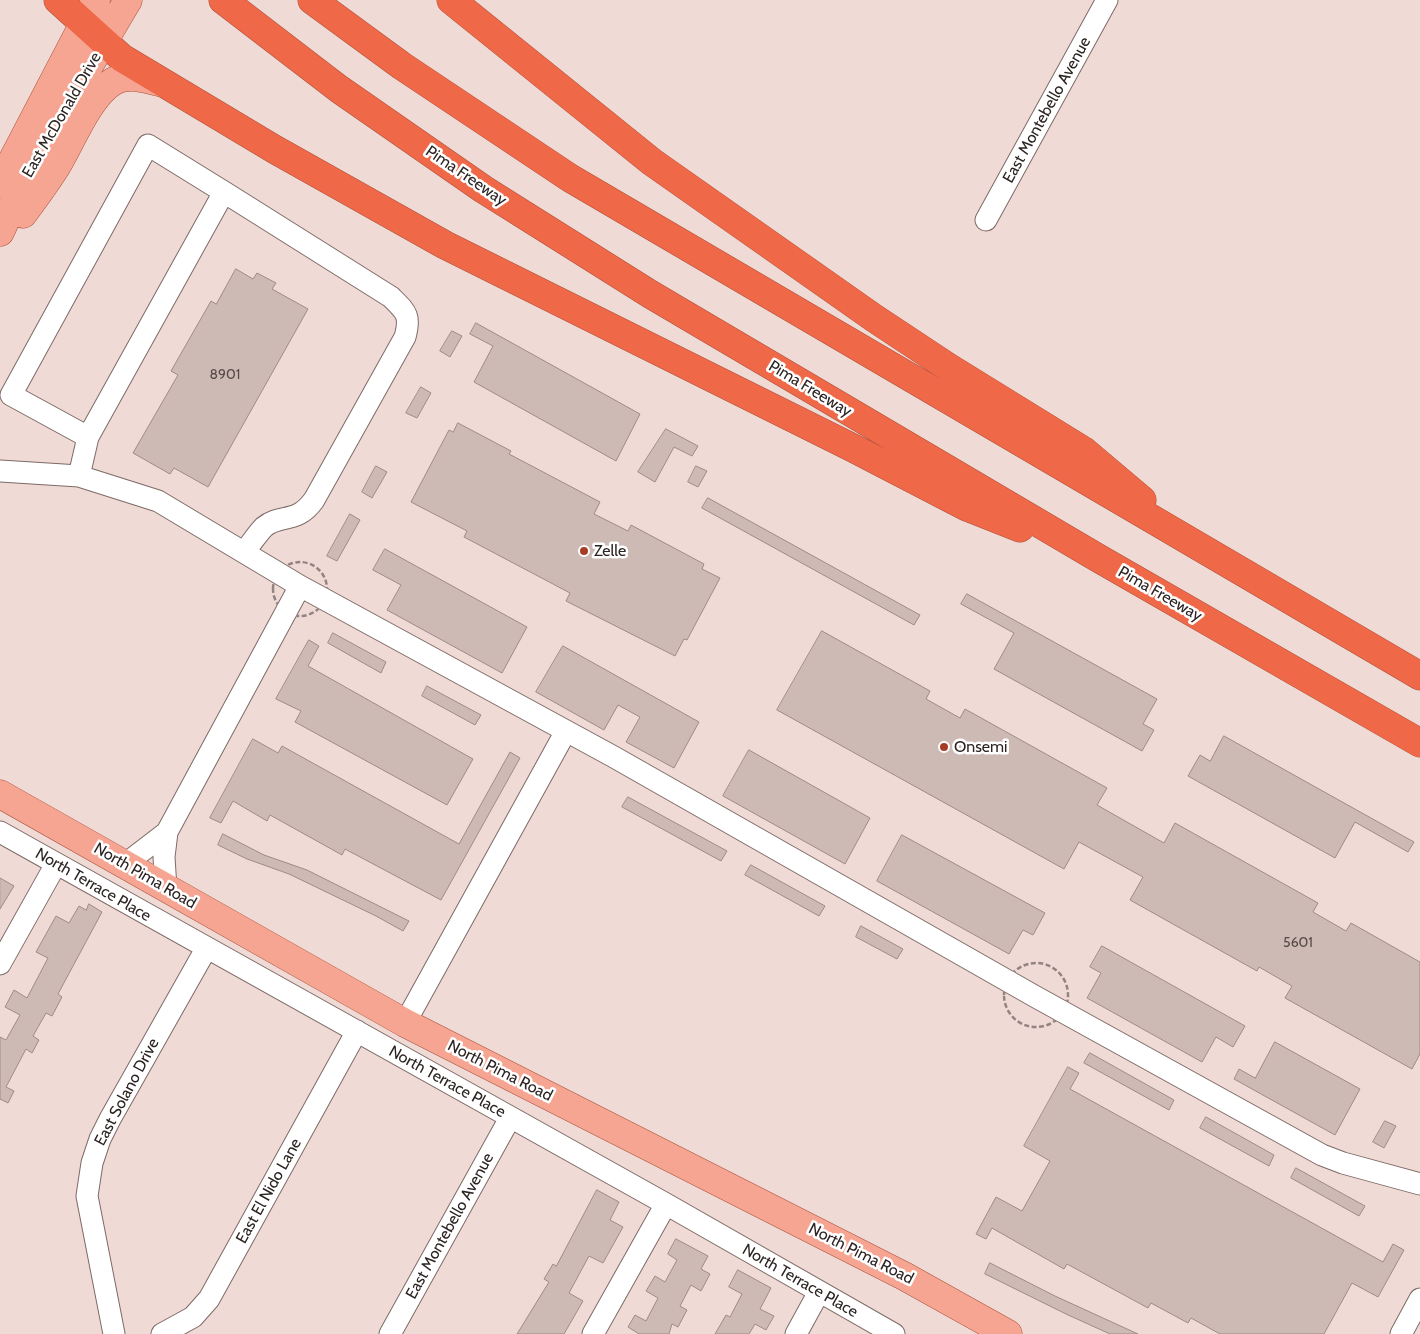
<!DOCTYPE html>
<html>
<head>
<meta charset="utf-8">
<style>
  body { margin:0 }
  canvas { display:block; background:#f0dad5 }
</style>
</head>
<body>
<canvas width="1420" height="1334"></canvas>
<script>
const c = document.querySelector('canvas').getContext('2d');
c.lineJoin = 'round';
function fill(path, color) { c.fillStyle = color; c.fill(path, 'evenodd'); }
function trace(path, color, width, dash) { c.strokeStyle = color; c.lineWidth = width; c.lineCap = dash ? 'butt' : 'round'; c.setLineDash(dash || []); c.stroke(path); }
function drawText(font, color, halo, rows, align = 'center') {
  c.font = font + ' Cabin,sans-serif'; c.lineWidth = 5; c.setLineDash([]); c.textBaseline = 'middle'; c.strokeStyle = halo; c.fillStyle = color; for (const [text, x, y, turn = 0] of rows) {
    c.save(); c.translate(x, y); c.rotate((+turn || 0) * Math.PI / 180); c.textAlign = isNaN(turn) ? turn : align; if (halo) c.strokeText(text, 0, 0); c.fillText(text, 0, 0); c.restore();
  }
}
const building = new Path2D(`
  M236 269 253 279 257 273 276 283 272 289 308 309 208 487 174 468 170 474 133 453 178 375 171 371 211 301 216 304Z
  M476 323 640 414 616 461 474 382 493 346 470 334Z
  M452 331 462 336 450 357 440 351Z
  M421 387 431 393 417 418 406 413Z
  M458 423 511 451 509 454 600 502 594 514 628 531 631 525 704 564 702 569 720 578 687 640 684 639 675 656 566 601 570 593 464 537 467 531 411 502 449 430 453 432Z
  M666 429 698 446 692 456 674 447 655 482 638 472Z
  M376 466 387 472 372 498 362 492Z
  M696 466 707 471 698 487 688 482Z
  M708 498 920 615 914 625 702 508Z
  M350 514 360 520 337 561 327 556Z
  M385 549 527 627 502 673 387 610 401 585 373 570Z
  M967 594 1157 699 1143 724 1154 730 1142 751 994 669 1014 633 961 604Z
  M822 631 930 691 926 699 960 718 965 709 1107 788 1097 805 1164 843 1175 823 1318 903 1313 912 1346 931 1351 923 1420 962V1054L1412 1069 1285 998 1292 986 1259 967 1257 971 1130 900 1143 877 1079 842 1064 869 777 710Z
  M333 633 386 662 381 673 328 643Z
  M309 640 319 646 308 666 473 759 447 805 295 722 301 711 276 699Z
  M563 646 699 722 674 768 626 742 640 717 618 705 604 730 536 692Z
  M427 686 481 715 475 725 422 696Z
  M1224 736 1414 842 1408 852 1355 822 1335 858 1188 776 1200 755 1210 761Z
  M253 739 278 753 282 746 459 844 510 752 520 758 441 900 345 849 342 855 270 815 267 821 233 801 221 823 210 818Z
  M749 750 870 818 845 864 723 796Z
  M628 797 727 851 721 861 622 807Z
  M223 834 264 855 307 870 409 921 403 931 376 916 289 874 247 859 218 845Z
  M902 835 1045 913 1033 935 1023 930 1009 954 877 881Z
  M751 865 825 906 819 916 745 875Z
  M0 878 14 886 0 909Z
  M89 904 102 912 58 994 62 997 52 1016 46 1013 33 1036 39 1040 32 1053 26 1049 6 1087 14 1091 8 1103 0 1099V1037L6 1040 20 1015 5 1007 14 990 27 998 48 958 36 952 56 916 69 923 79 906 86 910Z
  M861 926 903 949 897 959 856 937Z
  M1102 946 1245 1026 1233 1047 1216 1037 1202 1062 1087 998 1101 973 1090 967Z
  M1275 1042 1360 1089 1335 1135 1234 1079 1239 1069 1255 1078Z
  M1090 1053 1174 1100 1169 1110 1084 1063Z
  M1068 1067 1079 1073 1070 1089 1383 1262 1393 1244 1404 1250 1378 1297 1352 1283 1324 1334H1220L1191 1318 1188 1323 1151 1303 1148 1308 1067 1264 1064 1269 992 1228 986 1239 976 1234 996 1197 1022 1211 1050 1161 1024 1146Z
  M1206 1117 1274 1155 1269 1166 1200 1128Z
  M1385 1121 1396 1126 1384 1148 1373 1142Z
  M1296 1168 1365 1206 1359 1216 1291 1178Z
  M597 1190 619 1202 610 1220 623 1227 603 1263 589 1256 569 1293 583 1301 564 1334H517L549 1282 544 1279 553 1264 556 1266Z
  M676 1239 708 1256 701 1269 710 1274 701 1291 691 1285 680 1306 687 1310 678 1327 672 1324 669 1334H639L628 1327 635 1315 646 1321 658 1298 646 1291 655 1276 665 1282 677 1260 668 1254Z
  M990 1263 1055 1296 1138 1334H1110L1066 1314 985 1274Z
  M738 1270 771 1288 760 1309 774 1316 766 1330 755 1324 749 1334H715L726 1315 730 1317 742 1294 729 1287Z`);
const path = new Path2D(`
  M273 589a27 27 0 1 1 54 0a27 27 0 1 1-54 0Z
  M1004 995a32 32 0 1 1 64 0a32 32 0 1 1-64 0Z`);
const minor = new Path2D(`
  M224 192 391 297C406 312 411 315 405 337L314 500C296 525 281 513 264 527 257 534 251 544 244 552
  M986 220 1107 0
  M0 471 79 476 158 501 300 586 614 757 1036 997 1322 1155 1343 1163 1420 1184
  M79 476 88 437 224 192 148 145 11 395 88 437
  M0 832 666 1204 894 1334
  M124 865 167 832 300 586
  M166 889 164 857 167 832
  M0 964 56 864
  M405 1023 566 731
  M114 1334 87 1196 92 1163 100 1139 110 1119 206 949
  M162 1334 193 1317 209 1299 357 1031
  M390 1334 510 1118
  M593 1334 666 1204
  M796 1334 819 1292
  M1401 1334 1420 1299`);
const major = new Path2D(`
  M0 184 96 0
  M23 214C34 199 46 183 56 167 71 143 89 95 114 81 130 73 147 79 163 83
  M0 232 36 155 128 0
  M0 794 405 1023 904 1276 1008 1334`);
const highway = new Path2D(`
  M58 0 122 58 274 149 445 245 853 448 967 507 1020 528
  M223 0 339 89 483 189 650 294 1098 558 1420 743
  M312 0 402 66 570 178 1420 676
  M451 0 652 162 874 318 948 367 1084 451 1142 500`);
const markers = [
  [584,551,5,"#a53c23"],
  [944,747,5,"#a53c23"]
];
const numberNames = [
  ["8901",225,375],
  ["5601",1298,943]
];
const streetNames = [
  ["East Montebello Avenue",1047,110,-61],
  ["East McDonald Drive",62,115,-60],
  ["Pima Freeway",466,176,34],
  ["Pima Freeway",810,389,31],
  ["Pima Freeway",1160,594,30],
  ["North Pima Road",145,876,30],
  ["North Terrace Place",93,885,30],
  ["North Pima Road",500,1071,27],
  ["North Terrace Place",447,1082,29],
  ["East Solano Drive",127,1092,-62],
  ["East El Nido Lane",269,1191,-61],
  ["East Montebello Avenue",450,1226,-61],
  ["North Pima Road",861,1254,27],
  ["North Terrace Place",800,1281,30]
];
const poiNames = [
  ["Zelle",594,551],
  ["Onsemi",954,747]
];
fill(building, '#cebab4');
trace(building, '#9f8b86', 1);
trace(minor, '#7d6a66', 23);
trace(major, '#aa513b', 29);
trace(highway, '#aa513b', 29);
trace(path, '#938481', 2.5, [5, 2.5]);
trace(minor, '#fff', 21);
trace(major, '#f5a592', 28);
trace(highway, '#ef6949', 28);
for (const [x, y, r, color] of markers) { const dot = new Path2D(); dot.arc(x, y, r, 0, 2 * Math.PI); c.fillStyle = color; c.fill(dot); trace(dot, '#fff', 2); }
drawText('14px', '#544a46', null, numberNames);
drawText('16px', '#2b2422', '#fff', streetNames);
drawText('16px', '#2b2422', '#fff', poiNames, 'left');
</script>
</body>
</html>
